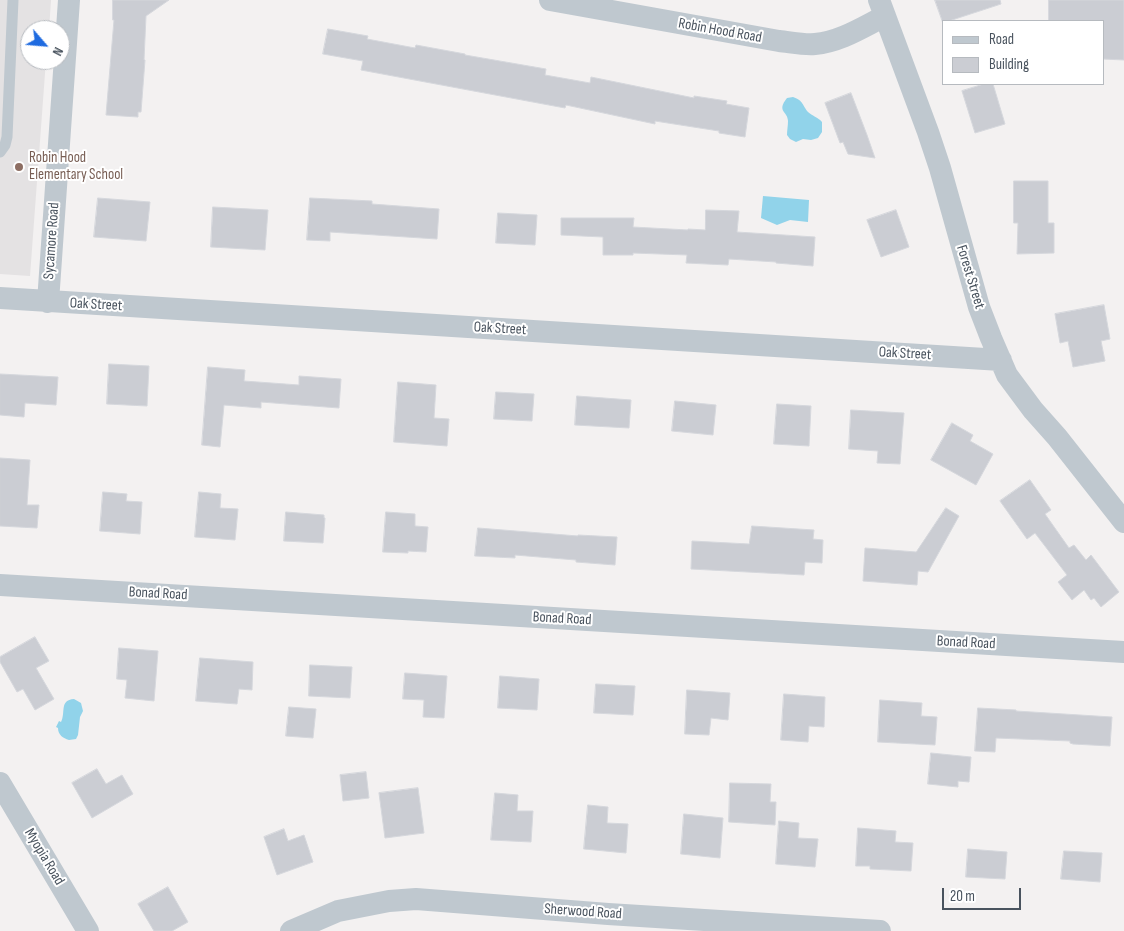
<!DOCTYPE html>
<html>
<head>
<meta charset="utf-8">
<style>
  body { margin:0 }
  #map { position:relative; width:1124px; height:931px; overflow:hidden; background:#f3f1f1; font-family:"Sofia Sans Condensed",sans-serif }
  canvas { display:block }
  .legend { position:absolute; left:942px; top:20px; width:162px; height:65px; box-sizing:border-box; background:#fff; border:1px solid #b6babf; margin:0; padding:6px 9px; list-style:none; font-size:15px; color:#49535e }
  .legend li { display:flex; align-items:center; gap:10px; height:25px }
  .legend b { width:25px; border:1px solid #b6babf }
  .north { position:absolute; left:20px; top:20px; width:50px; height:50px; box-sizing:border-box; background:#fff; border:1px solid #b6babf; border-radius:50%; rotate:117deg; font-size:14px; font-weight:700; line-height:20px; text-align:center; color:#49535e }
  .north::after { content:''; display:block; margin:auto; width:18px; height:22px; background:#1f6be0; clip-path:polygon(50% 0,100% 100%,50% 72%,0 100%) }
  .scale { position:absolute; left:942px; top:888px; width:79px; height:22px; box-sizing:border-box; border:2px solid #49535e; border-top:0; padding-left:6px; font-size:15px; line-height:18px; white-space:nowrap; color:#49535e; -webkit-text-stroke:4px #fff; paint-order:stroke }
</style>
</head>
<body>
<div id="map">
<canvas width="1124" height="931"></canvas>
<ul class="legend">
<li><b style="height:6px;background:#bfc8cf"></b>Road</li>
<li><b style="height:14px;background:#cbcdd3"></b>Building</li>
</ul>
<div class="north">N</div>
<div class="scale">20 m</div>
</div>
<script>
const c = document.querySelector('canvas').getContext('2d');
c.lineJoin = 'round';
function fill(path, color) { c.fillStyle = color; c.fill(path, 'evenodd'); }
function trace(path, color, width, dash) { c.strokeStyle = color; c.lineWidth = width; c.lineCap = dash ? 'butt' : 'round'; c.setLineDash(dash || []); c.stroke(path); }
function drawText(font, color, halo, rows, align = 'center') {
  c.font = font + ' "Sofia Sans Condensed",sans-serif'; c.lineWidth = 4; c.setLineDash([]); c.textBaseline = 'middle'; c.strokeStyle = halo; c.fillStyle = color; for (const [text, x, y, turn = 0] of rows) {
    c.save(); c.translate(x, y); c.rotate((+turn || 0) * Math.PI / 180); c.textAlign = isNaN(turn) ? turn : align; if (halo) c.strokeText(text, 0, 0); c.fillText(text, 0, 0); c.restore();
  }
}
const education = new Path2D(`
  M0 0H51L49 30H30V60H46L30 276 0 274Z`);
const water = new Path2D(`
  M793 97C804 101 802 105 808 112 812 116 818 117 822 122V132L818 138 811 140 803 139 796 142 790 139 787 135C787 130 788 126 788 121 788 111 776 112 787 98Z
  M763 196 809 200 808 222 790 220 777 225 761 218Z
  M74 699 81 703 83 711 80 717 78 735 76 739 69 740C63 738 58 735 58 728L56 727 59 721 61 722C66 713 59 700 74 699Z`);
const building = new Path2D(`
  M113 0H169L146 16 144 60H145L141 112H138V117L106 115 114 20H113Z
  M935 0H1000L1001 4 949 21H943V23Z
  M1049 0H1124V60L1103 59V21H1049Z
  M328 29 368 36 367 39 415 48 416 45 465 54V55L546 69 545 75 590 83 591 77 694 98V96L727 101 726 104 749 108 745 137 719 133V131L655 121V124L566 105 565 108 361 70 363 61 323 54Z
  M984 84H993L1005 124 975 133 962 91Z
  M851 93 867 135 875 158 848 154 843 142 840 143 825 103Z
  M1014 181H1048V223H1054V253L1017 254 1018 223H1014Z
  M98 198 150 202 146 241 94 237Z
  M310 198 372 201V204L439 209 437 239 330 232V241L307 240Z
  M213 207 268 210 265 250 211 247Z
  M706 210 739 211 737 232 815 237 813 266 776 263V262L729 259 728 265 686 263 687 255 633 253V255H603V237L561 235V218H634L633 227 688 230V229L705 230Z
  M896 210 909 247 881 257 867 220Z
  M498 213 537 215 535 245 496 243Z
  M1104 305 1110 339 1101 341 1105 361 1073 367 1068 341 1060 343 1055 314Z
  M109 364 149 366 147 406 107 404Z
  M208 367 245 370 244 381 299 385V376L341 379 339 407V408L261 402V408L224 405 220 447 202 445Z
  M0 374 58 377 56 405 25 403 24 417 0 415Z
  M398 382 436 385 434 418 449 419 447 446 394 442Z
  M496 392 534 394 532 421 494 419Z
  M577 396 631 400 629 428 575 425Z
  M675 401 716 405 713 435 672 431Z
  M777 404 811 406 809 446 774 444Z
  M851 410 904 413 900 464 877 463 878 451 849 449Z
  M952 423 973 435 970 441 993 454 976 485 931 460Z
  M0 458 30 460 27 505H39L37 528 0 526Z
  M1030 480 1051 510 1045 514 1069 548 1074 545 1086 560 1091 555 1119 592 1101 607 1094 598 1091 600 1084 590 1072 600 1058 582 1067 575 1035 533 1027 539 1000 501Z
  M103 492 127 494 126 501 142 502 140 534 100 531Z
  M199 492 221 494 220 508 238 509 235 540 195 537Z
  M946 508 959 516 928 572 918 571 917 585 863 581 865 548 916 552Z
  M286 512 324 515V518H325L323 543 284 541Z
  M386 512 415 514V526L428 527 426 552 408 551V553L383 552Z
  M752 526 814 530 813 539 823 540 822 563 805 562 804 575 691 569 692 541 749 544Z
  M478 528 578 536V535L617 537 615 565 576 562V560L515 555V558L475 556Z
  M35 637 49 661 36 668 54 699 35 710 23 689 17 692 0 662V657Z
  M119 648 158 651 154 701 125 698 127 680 117 679Z
  M200 658 253 662 252 690 239 689 237 704 196 701Z
  M310 665 352 667 350 698 309 696Z
  M405 673 447 676 444 718 423 717 424 700 403 699Z
  M500 676 539 679 537 710 498 708Z
  M596 684 635 686 633 715 594 713Z
  M687 690 730 693 728 720 711 718 709 735 685 734Z
  M784 694 825 697 824 727 809 726 808 742 781 740Z
  M880 700 922 703 921 716 937 717 935 745 878 742Z
  M289 707 316 709 313 738 286 736Z
  M978 708 1016 710V711L1112 717 1110 746 1073 744 1070 743V741L996 738 995 752 975 751Z
  M931 753 971 757 969 782 958 781V787L928 784Z
  M97 769 106 784 122 775 133 794 92 818 72 783Z
  M366 772 369 798 343 801 340 775Z
  M730 783 771 784 770 802H776L775 825 729 822Z
  M418 788 424 833 385 838 379 793Z
  M495 793 518 795 517 811H533L531 842 491 840Z
  M588 805 608 807 607 823 628 824 626 853 584 849Z
  M684 814 723 818 720 858 681 854Z
  M779 821 799 823 798 838 818 839 815 867 776 864Z
  M858 828 896 831 895 842 913 843 911 871 870 869V866H856Z
  M284 829 288 841 304 835 313 862 277 875 264 837Z
  M968 849 1007 852 1005 879 966 877Z
  M1064 851 1102 853 1100 882 1061 879Z
  M168 887 188 922 172 931H154L138 904Z`);
const service = new Path2D(`
  M0 152 5 145 7 137 13 0`);
const minor = new Path2D(`
  M550 0 779 41C790 42 803 45 815 44 840 42 863 27 885 16
  M879 0 928 132 940 168 979 307 991 338 1007 375 1033 410 1057 437 1124 522
  M0 298 1001 360
  M48 302 69 0
  M0 585 1124 652
  M0 783 88 931
  M291 931 338 911 389 901 416 899 608 914 880 931`);
const markers = [
  [19,167,5,"#8d6e63"]
];
const streetNames = [
  ["Robin Hood Road",720,31,10],
  ["Sycamore Road",52,241,-86],
  ["Forest Street",970,277,73],
  ["Oak Street",96,305,3],
  ["Oak Street",500,329,3],
  ["Oak Street",905,354,3],
  ["Bonad Road",158,594,3],
  ["Bonad Road",562,619,3],
  ["Bonad Road",966,643,3],
  ["Myopia Road",44,857,59],
  ["Sherwood Road",583,912,4]
];
const educationNames = [
  ["Robin Hood",29,158],
  ["Elementary School",29,175]
];
fill(education, '#e4e2e3');
fill(water, '#91d3ea');
fill(building, '#cbcdd3');
trace(building, '#d5d7dc', 1);
trace(service, '#bfc8cf', 11);
trace(minor, '#bfc8cf', 22);
for (const [x, y, r, color] of markers) { const dot = new Path2D(); dot.arc(x, y, r, 0, 2 * Math.PI); c.fillStyle = color; c.fill(dot); trace(dot, '#fff', 2); }
drawText('15px', '#49535e', '#fff', streetNames);
drawText('15px', '#785e54', '#fff', educationNames, 'left');
</script>
</body>
</html>
